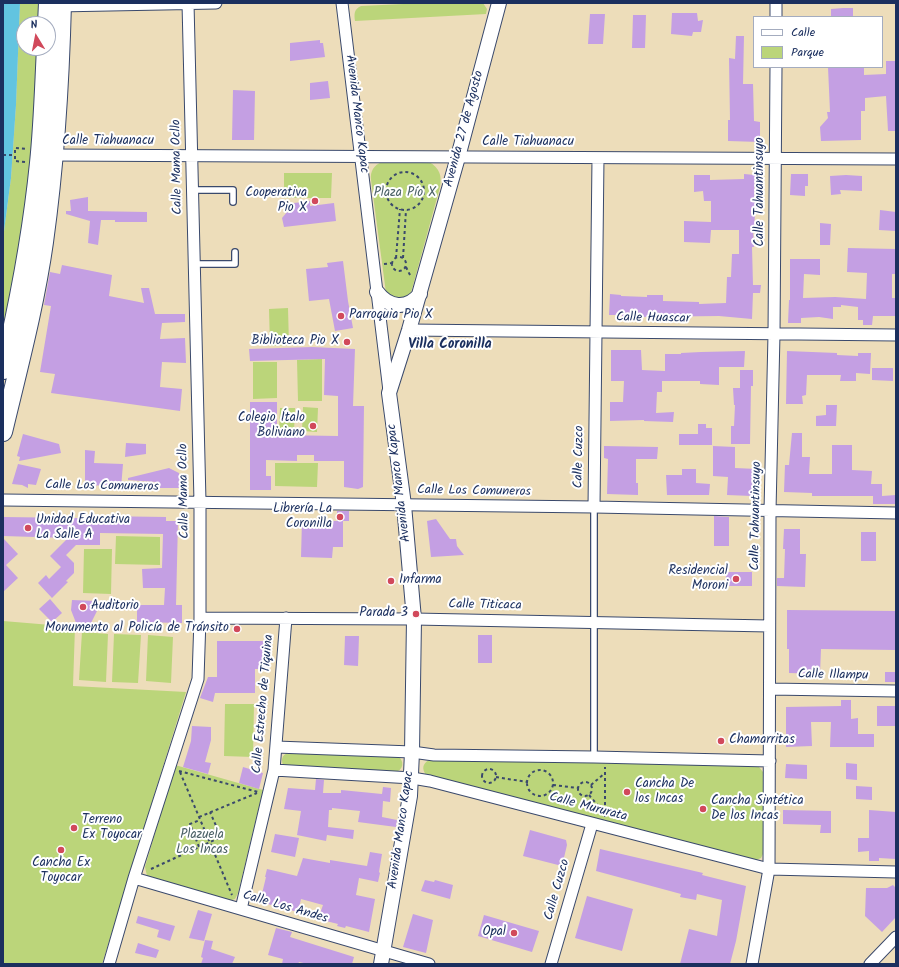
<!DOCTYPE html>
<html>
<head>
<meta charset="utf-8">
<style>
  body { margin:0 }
  #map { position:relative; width:899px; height:967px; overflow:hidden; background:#edddba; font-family:Kalam,sans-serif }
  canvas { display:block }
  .frame { position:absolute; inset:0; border:4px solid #1b2f5e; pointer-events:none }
  .legend { position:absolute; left:753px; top:16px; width:130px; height:52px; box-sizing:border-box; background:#fff; border:1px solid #a4acbf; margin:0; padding:5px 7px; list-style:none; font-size:12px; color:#1b2f5e }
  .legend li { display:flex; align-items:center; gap:8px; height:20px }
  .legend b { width:20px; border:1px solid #a4acbf }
  .north { position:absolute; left:16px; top:16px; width:40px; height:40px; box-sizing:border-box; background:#fff; border:1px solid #a4acbf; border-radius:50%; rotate:350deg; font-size:11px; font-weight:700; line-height:16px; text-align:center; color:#1b2f5e }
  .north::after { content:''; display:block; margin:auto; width:14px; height:18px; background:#d1495b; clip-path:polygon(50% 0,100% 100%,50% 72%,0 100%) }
</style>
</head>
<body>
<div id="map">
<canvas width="899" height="967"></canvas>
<div class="frame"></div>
<ul class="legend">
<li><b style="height:5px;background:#fff"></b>Calle</li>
<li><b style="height:11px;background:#bbd57a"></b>Parque</li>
</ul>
<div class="north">N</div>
</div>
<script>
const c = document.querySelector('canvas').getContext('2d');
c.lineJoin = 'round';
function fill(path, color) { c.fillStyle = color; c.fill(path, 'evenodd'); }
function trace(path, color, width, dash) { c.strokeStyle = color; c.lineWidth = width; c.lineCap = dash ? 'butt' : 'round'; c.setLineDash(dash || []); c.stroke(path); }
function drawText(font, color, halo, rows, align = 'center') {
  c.font = font + ' Kalam,sans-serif'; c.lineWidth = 4; c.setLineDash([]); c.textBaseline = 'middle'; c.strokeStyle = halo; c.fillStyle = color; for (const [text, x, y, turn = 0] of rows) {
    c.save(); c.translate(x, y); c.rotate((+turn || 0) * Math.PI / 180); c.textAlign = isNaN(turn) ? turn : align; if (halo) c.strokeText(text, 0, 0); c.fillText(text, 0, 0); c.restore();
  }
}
const green = new Path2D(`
  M20 3H41L40 24H24V48H39L34 146 18 272 3 343V239L11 178 16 105Z
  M424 3H483L487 9 486 14 355 21C354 14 354 9 361 6Z
  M382 162H429C440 168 442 176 440 187L412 289 410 295 397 301 386 293 371 180C370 171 374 165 382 162Z
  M284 173H332L331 198H284Z
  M288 308 289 345 270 346 269 309Z
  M322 359V401H298L297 360Z
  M253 362H277V398L253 399Z
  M303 407 318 408 317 432 302 431Z
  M280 408H295L294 432 279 431Z
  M275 463H318L317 487 275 486Z
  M116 536 160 537V565L115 564Z
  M84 549H112L111 594 83 593Z
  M3 621 75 627 73 686 186 692 102 964H3Z
  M82 632 108 634 106 682 79 680Z
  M114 634 141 635 138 683 112 682Z
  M148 635 173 637 171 683 146 681Z
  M225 704H254L253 757 224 756Z
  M287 753 397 755C405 761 404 770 394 773L286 766 283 765C281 759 282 756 287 753Z
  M429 760 754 766 759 767 763 772V854L761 858 756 860 426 775C422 769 422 764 429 760Z
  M175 765 263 790 238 893 235 899 229 901 152 879 147 876 145 867Z`);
const water = new Path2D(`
  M3 3H20L16 105 11 178 3 239Z`);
const building = new Path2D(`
  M843 8H853V17H831V9Z
  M672 13H697L698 21 703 20 701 32H693L692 36 671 34Z
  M590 14H605L603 44H588Z
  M633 15H646L645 48H632Z
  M736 36H744L743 84H753L754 121 760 122V142L728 141V120H730L729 58 735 59Z
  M320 40V43H323L325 57 290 61V43Z
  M886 61H896V131H888L886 96 865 98V111H861V140L821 141 820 127 828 118 827 112H830L828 67H864V75L886 74Z
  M328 81 330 98 310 100V83Z
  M233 90 255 91 254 140H232Z
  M744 174 755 175 754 202H757V213H755L754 230H753L754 247H752L753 285H761L760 293H753L752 319 719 316 634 317V319L622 318V315H609L610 294 621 295V296L647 297V295H663V301L699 302V304L726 303 727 277H731L732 254H739V230H711L710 243 684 242V221L711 222V201H704L703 191 694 192V175H710V180L744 179Z
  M791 174H808V186H805V196L790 195Z
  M846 175 862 176V191L840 190 841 194 831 195 830 176Z
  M88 197V211L147 212V222H115V220H101L98 245 88 243 90 221 66 214V211H71L70 200Z
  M310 201V206L334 203 336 221 284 227 282 218 287 212 286 204Z
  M880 210 896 212V231L879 230Z
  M820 223 831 224 830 245H820Z
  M848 248 896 249V274H892V298H896V316H873L872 325H863V320H858V307L841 305V307H833V319L819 317 801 318V323H788L789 300H790V259H820V275L804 274 803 298 835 297 866 299 867 273 847 272Z
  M343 261 348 301 353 328 335 331 329 299 309 301 306 269 328 267 327 263Z
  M62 265 112 275 109 296 144 303 141 288H149L155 314H185V322L162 323 160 339 185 338 186 363 162 362 160 387 182 389 180 411 51 393 55 374 40 372 51 306 44 305 50 272 60 274Z
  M312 347 355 349 353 406H364L363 487 358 489 344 487V461H314V455H297V461L266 460V476H271V490H250V402H277V435L338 436V396L324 395 325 359 250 361 249 349Z
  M611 350H641L642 370 665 371V354H681V353L701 352 745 351 744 367H719V385L700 384V381H662V392H657L656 413 674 412 673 422 644 421V420L610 421V402H623L624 381H611Z
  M787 351 837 353V355L858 356V353H871L870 374 856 373V381H840L841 375H807L806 395 802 396 803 404H786Z
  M872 368H893V381L872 380Z
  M740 370H753V386H751L750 444H731V426H734L735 405H734L733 388H740Z
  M826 405H837L836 426H816V416L826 415Z
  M698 424H706V428H712V445H679V434H698Z
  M792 433H802V457H810L809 474H832V445H852V470L872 471 871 484H882V496L896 495V504H873V496H812V493L784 492 785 465H789Z
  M23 434 59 444 61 453 19 461 20 457 17 456Z
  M126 443 146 444V454L125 457Z
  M604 446 658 447 657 459H636V483H638V495L607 494 608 459 604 458Z
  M713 446 735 447V468L757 469V479L753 478 752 496 727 495 728 477 713 476Z
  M85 450 95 451 94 463 123 464 121 488 108 487V485L85 486Z
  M18 464 41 469 36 485 28 484V488L22 485 12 484Z
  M169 468 179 473 180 488H156V482L128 480V478Z
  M682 469H696V483L710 484 709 495H667L666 475H682Z
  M337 511H349V521H343V547H333L332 558 301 557 302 520 337 521Z
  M97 516 166 517V521H178L176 605H182V623L137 622V605H164L165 588H143L142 569 162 568 163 534 100 533V545H76L66 555 74 563V573L66 581 68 582 52 598 38 583 46 575 49 579 61 567 50 556 68 538 3 536V517L78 518V521H97Z
  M714 516 729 517V546H714Z
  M436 519 450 539H456L457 546 464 555 431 557 427 521Z
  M784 529H800V554H806L805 587 777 586V578H784L785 549H783Z
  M861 532H876V561H861Z
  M3 538 18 554 6 565 18 578 3 592Z
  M726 572H752V586H726Z
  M50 599 62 613 52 622 39 609Z
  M72 600 97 601V611L88 629 78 628 71 610Z
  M787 610 896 611V650L821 649 820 674 789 673V649H787Z
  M478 635H492V663H478Z
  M345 636H359L358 666 344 665Z
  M217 641H267V669H255V693H215L213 702 200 698 208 677H217Z
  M885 672H896V682H885Z
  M841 700H851V719L858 718V734H874V747H830L831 722H811L812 746 786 747V707L841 706Z
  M877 706H896V726H877Z
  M192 726 211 727V740L205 762 211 763 208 774 183 767 191 741Z
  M846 763 857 764V780L846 779Z
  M786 764 807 765V779L785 778Z
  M243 767 263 773 259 789 239 783Z
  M316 779 324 780 323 793H341V790L382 794 383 787 391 788 390 802 383 801 382 817 397 820 396 827 358 822 360 811 332 808V810H329L328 827 354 830 353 839 327 835 326 841 297 835 301 811 284 809 288 788 315 790Z
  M856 786 872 787V800L856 799Z
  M783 810 831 811V833H820L821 825 783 824Z
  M869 810 896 812V859L879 858V861H869V851L858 852V838H869Z
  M530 830 566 840 567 845 562 866 523 856Z
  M275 834 299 838 295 857 271 852Z
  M600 849 703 873 702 875 746 886 736 941 730 964H680L689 929 717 936 722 900 697 894 696 900 680 897 681 894 596 871Z
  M370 852 382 854 379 872 380 873 378 882 359 878 356 895 375 899 369 932 346 926 345 928 337 926 338 924 318 919 323 905 301 899 298 912 260 902 266 877H265L267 869 297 876 303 858 330 863V860L367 866Z
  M425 880 434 882 435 880 453 885 450 899 421 891Z
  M893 885 896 888V917L882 932 865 916 866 888H887Z
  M587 896 633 909 622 951 575 938Z
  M198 910 212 914 204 941 189 938Z
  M413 914 433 920 426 953 403 947Z
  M484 915 539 931 532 952 478 936Z
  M138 916 175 926 170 941 157 937 159 930 136 923Z
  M276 928 292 932 290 937 354 957 352 964H308L299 962 298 964H282L283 959 268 955Z
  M205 940 213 941 211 949 235 957 232 964H201L203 958 201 957Z
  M138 943 159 950 156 958 135 953Z`);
const path = new Path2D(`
  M3 155H15
  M25 162 15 161V148L27 149
  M386 191a19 19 0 1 1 38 0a19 19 0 1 1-38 0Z
  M392 264a7 7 0 1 1 14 0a7 7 0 1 1-14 0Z
  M396 258 400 209
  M403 258 406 210
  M384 264 393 263
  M406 267 411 277
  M482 776a7 7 0 1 1 14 0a7 7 0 1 1-14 0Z
  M527 783a13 13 0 1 1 26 0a13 13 0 1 1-26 0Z
  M179 771 258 792
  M180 772 232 895
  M496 777 527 782
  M578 789a7 7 0 1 1 14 0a7 7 0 1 1-14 0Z
  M553 785 578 788
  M591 785 605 773
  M589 795 605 814
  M199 817 257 793
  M605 817V767
  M199 847 190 824 200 820
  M151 869 221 837 210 812`);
const service = new Path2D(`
  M193 190H233V202
  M194 264H235V252
  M594 507V757`);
const minor = new Path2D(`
  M342 3 389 391
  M57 6 216 3
  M776 17V3
  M49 155 896 159
  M409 330 896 335
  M3 500 594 507 896 513
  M594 507 598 158
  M200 618 414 619 769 626
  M770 689 896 691
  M276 747 412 752 434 755 594 757 770 761
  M274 770 412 778 430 781 769 869 896 872
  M134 878 429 964
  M241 909 274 770 286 618
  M109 964 134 878 198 679 200 618V502L188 3
  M551 964 592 824
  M752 964 769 869 770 511 774 334 776 67
  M870 964 896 937`);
const tertiary = new Path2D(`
  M377 292C389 308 407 310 420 294
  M381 964 410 796 412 752 414 619 404 505 389 393 409 330 458 157 499 3`);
const primary = new Path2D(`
  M47 24 48 3
  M3 370C19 302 32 233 39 163 43 125 44 86 46 48
  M3 432C18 369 35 306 44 242 55 163 60 83 62 3`);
const markers = [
  [315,201,4,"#d1495b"],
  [341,316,4,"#d1495b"],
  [347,342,4,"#d1495b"],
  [313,426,4,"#d1495b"],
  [340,517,4,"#d1495b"],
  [28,528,4,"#d1495b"],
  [736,579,4,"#d1495b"],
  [391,581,4,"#d1495b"],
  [83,607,4,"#d1495b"],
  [416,614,4,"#d1495b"],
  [237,629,4,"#d1495b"],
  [721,741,4,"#d1495b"],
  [627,792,4,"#d1495b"],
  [703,809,4,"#d1495b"],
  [74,828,4,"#d1495b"],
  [61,850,4,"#d1495b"],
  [514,933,4,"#d1495b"]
];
const streetNames = [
  ["Avenida Manco Kapac",356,114,83],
  ["Avenida 27 de Agosto",465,129,-75],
  ["Calle Tiahuanacu",108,142],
  ["Calle Tiahuanacu",528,143],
  ["Calle Mama Ocllo",178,167,-91],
  ["Calle Tahuantinsuyo",761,192,-90],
  ["Calle Huascar",653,319,1],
  ["Calle Cuzco",580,457,-89],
  ["Avenida Manco Kapac",400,483,-97],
  ["Calle Los Comuneros",102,487,1],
  ["Calle Mama Ocllo",185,491,-91],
  ["Calle Los Comuneros",474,492,1],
  ["Calle Tahuantinsuyo",757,516,-89],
  ["Calle Titicaca",485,606,1],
  ["Calle Illampu",833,676,1],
  ["Calle Estrecho de Tiquina",264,704,-85],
  ["Calle Mururata",588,808,15],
  ["Avenida Manco Kapac",402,830,-82],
  ["Calle Cuzco",558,890,-74],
  ["Calle Los Andes",285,908,16]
];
const poiNames = [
  ["Cooperativa",307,194],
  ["Pio X",307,209],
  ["Parroquia Pio X",349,316,"left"],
  ["Biblioteca Pio X",339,342],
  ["Colegio Ítalo",305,419],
  ["Boliviano",305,434],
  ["Librería La",332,510],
  ["Coronilla",332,525],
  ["Unidad Educativa",36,521,"left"],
  ["La Salle A",36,536,"left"],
  ["Residencial",728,572],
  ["Moroni",728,587],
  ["Infarma",399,581,"left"],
  ["Auditorio",91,607,"left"],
  ["Parada 3",408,614],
  ["Monumento al Policía de Tránsito",229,629],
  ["Chamarritas",729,741,"left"],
  ["Cancha De",635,785,"left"],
  ["los Incas",635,800,"left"],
  ["Cancha Sintética",711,802,"left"],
  ["De los Incas",711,817,"left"],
  ["Terreno",82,821,"left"],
  ["Ex Toyocar",82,836,"left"],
  ["Cancha Ex",61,864,"center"],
  ["Toyocar",61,879,"center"],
  ["Opal",506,933]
];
const parkNames = [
  ["Plaza Pío X",405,194],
  ["Plazuela",202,836],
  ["Los Incas",202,851]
];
const neighbourhoodNames = [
  ["Villa Coronilla",450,346]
];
fill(green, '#bbd57a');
fill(water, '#62c4e0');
fill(building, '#c49fe3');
trace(service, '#3a496c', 8);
trace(minor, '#3a496c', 13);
trace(tertiary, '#3a496c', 16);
trace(primary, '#3a496c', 20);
trace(path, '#3a496c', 2, [3, 3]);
trace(service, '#fff', 5.5);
trace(minor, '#fff', 11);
trace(tertiary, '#fff', 14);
trace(primary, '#fff', 18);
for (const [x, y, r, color] of markers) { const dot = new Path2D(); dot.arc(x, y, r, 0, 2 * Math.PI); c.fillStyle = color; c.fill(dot); trace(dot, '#fff', 1.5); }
drawText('13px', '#1b2f5e', '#fff', streetNames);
drawText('13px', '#1b2f5e', '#fff', poiNames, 'right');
drawText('13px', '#4b6166', '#fff', parkNames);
drawText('bold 14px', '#1b2f5e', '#fff', neighbourhoodNames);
</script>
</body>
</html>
